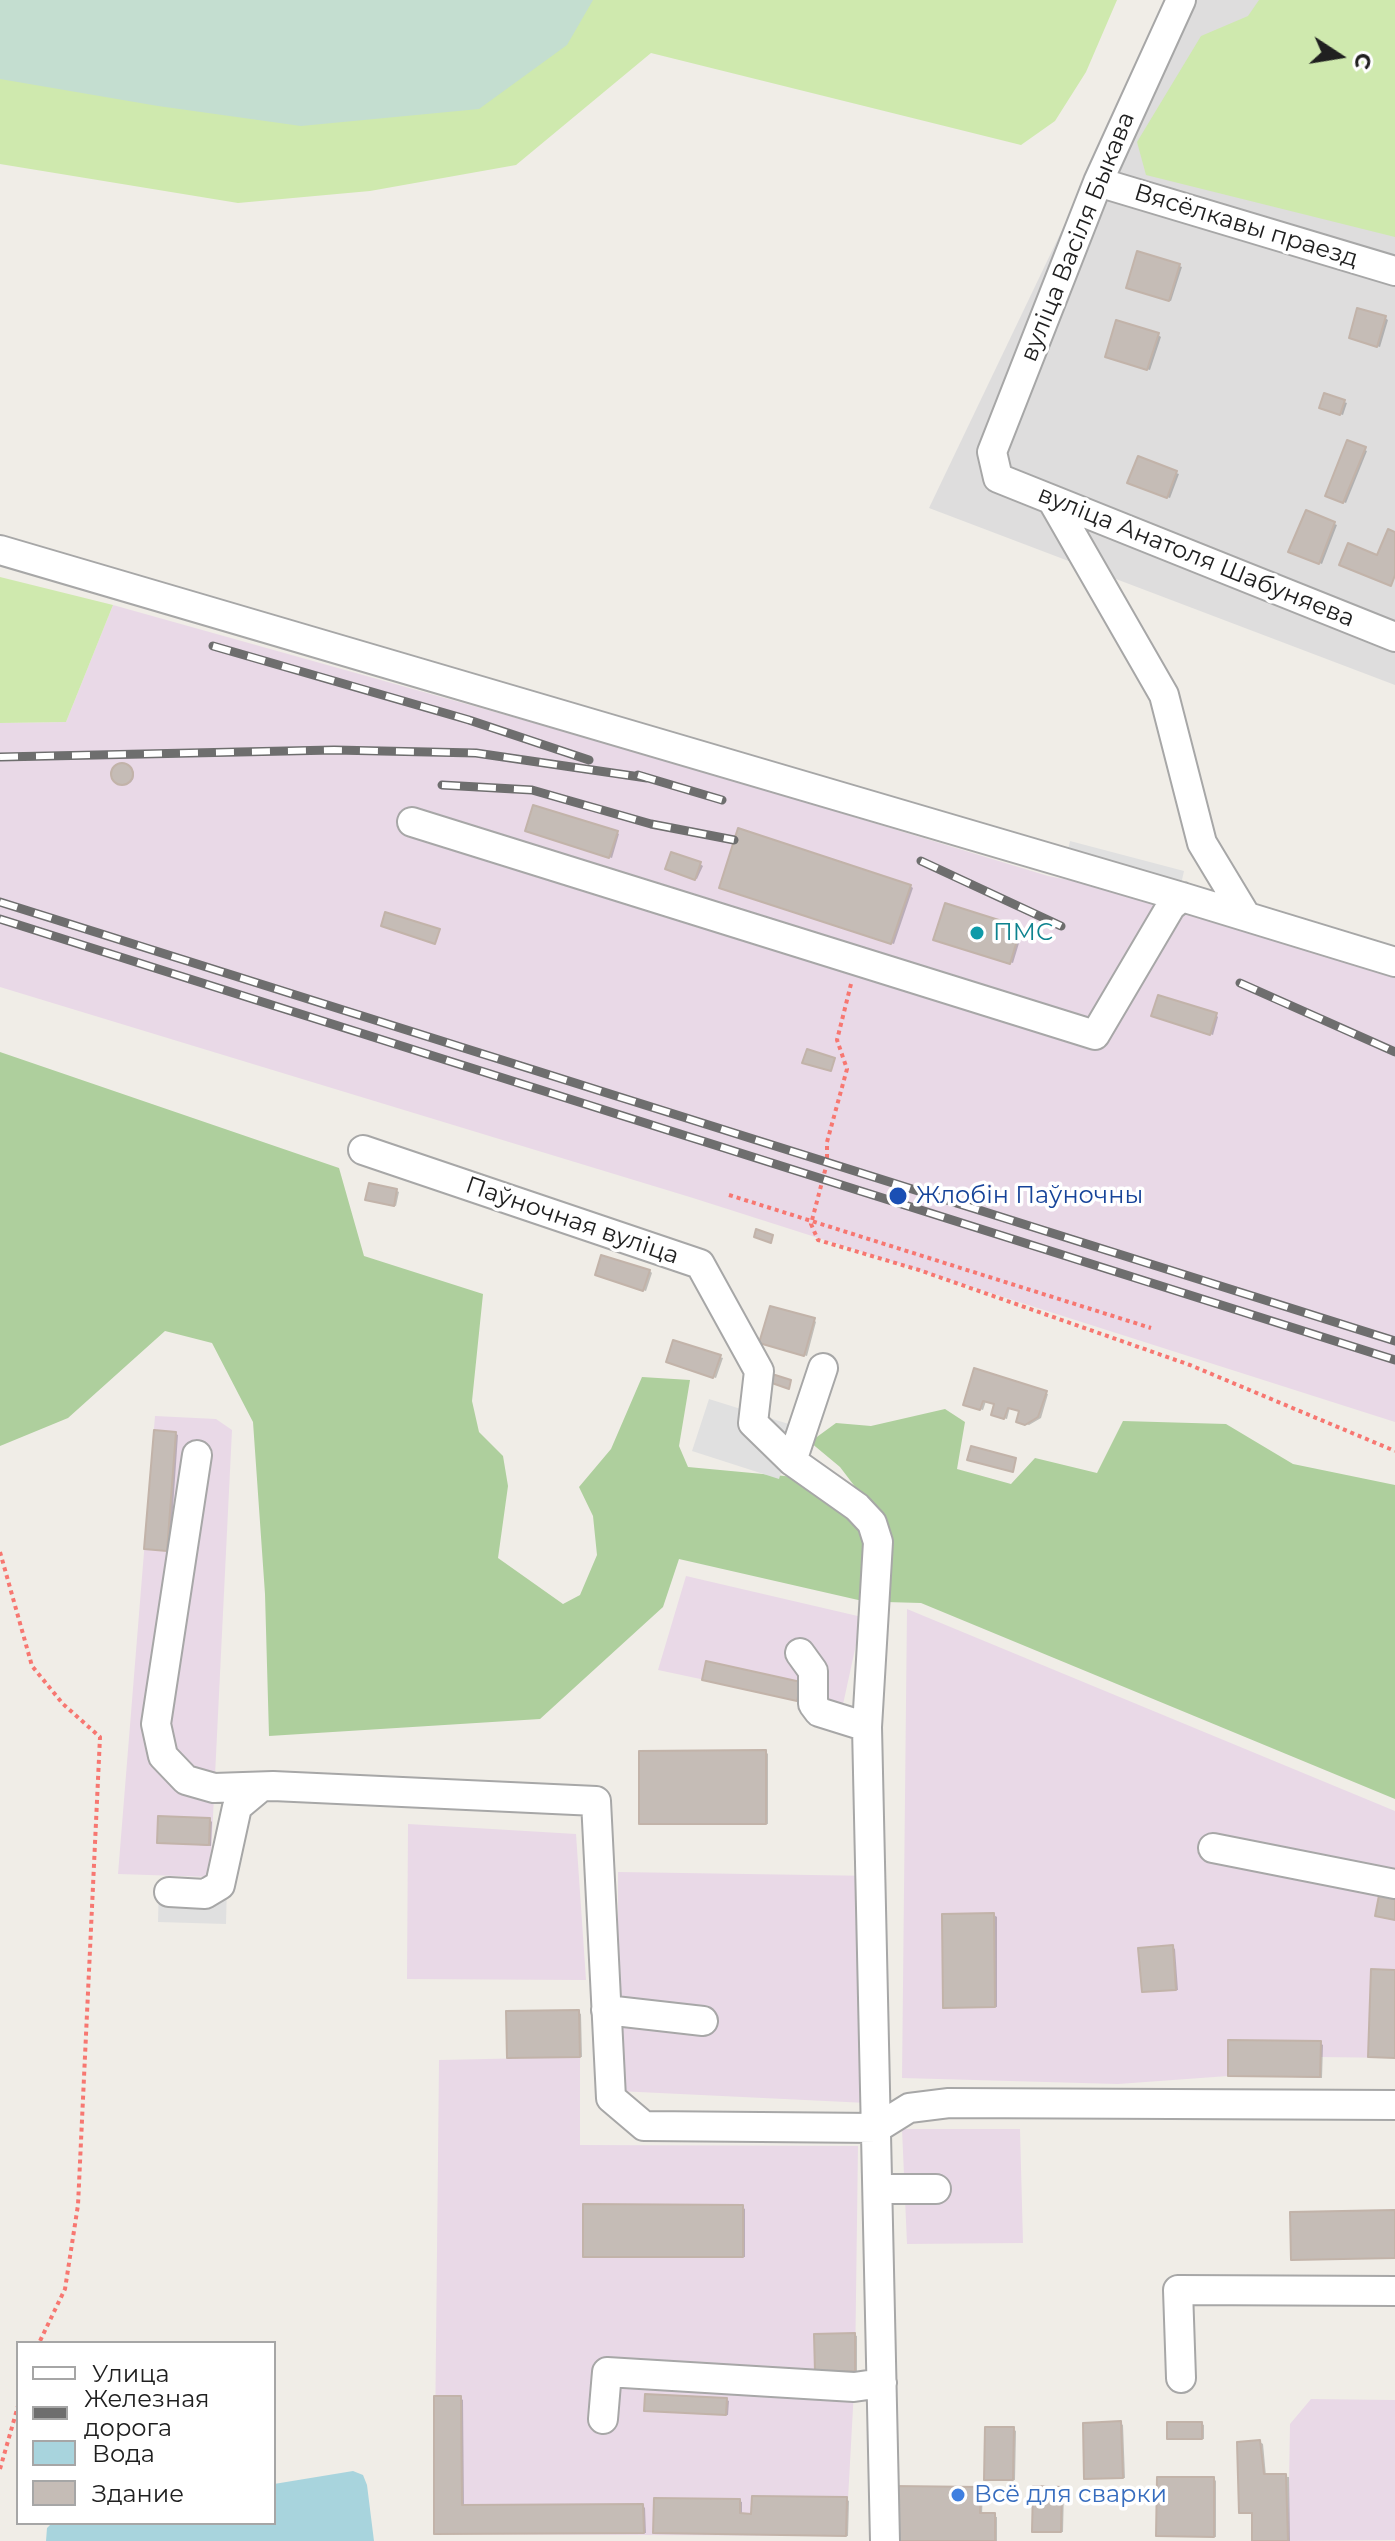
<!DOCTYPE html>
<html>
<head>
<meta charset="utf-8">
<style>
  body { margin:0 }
  #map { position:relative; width:1395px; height:2541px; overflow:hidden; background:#f0ede7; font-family:Montserrat,sans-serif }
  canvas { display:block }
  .legend { position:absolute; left:16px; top:2341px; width:260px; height:184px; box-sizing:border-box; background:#fff; border:2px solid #a6a6a6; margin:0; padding:10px 14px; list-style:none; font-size:24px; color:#202020 }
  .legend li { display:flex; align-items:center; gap:16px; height:40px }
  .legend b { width:40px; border:2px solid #a6a6a6 }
  .north { position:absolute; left:1299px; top:16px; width:80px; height:80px; -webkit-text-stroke:6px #fff; paint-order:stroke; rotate:102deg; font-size:22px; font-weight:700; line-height:32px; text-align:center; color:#202020 }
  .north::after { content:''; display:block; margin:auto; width:28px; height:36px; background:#202020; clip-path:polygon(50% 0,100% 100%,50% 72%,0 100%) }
</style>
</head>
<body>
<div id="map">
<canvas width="1395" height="2541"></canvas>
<ul class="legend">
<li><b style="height:10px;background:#fff"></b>Улица</li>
<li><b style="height:10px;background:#6e6e6e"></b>Железная дорога</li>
<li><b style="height:22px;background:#a8d4dd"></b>Вода</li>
<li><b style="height:22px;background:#c5bcb6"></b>Здание</li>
</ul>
<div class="north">С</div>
</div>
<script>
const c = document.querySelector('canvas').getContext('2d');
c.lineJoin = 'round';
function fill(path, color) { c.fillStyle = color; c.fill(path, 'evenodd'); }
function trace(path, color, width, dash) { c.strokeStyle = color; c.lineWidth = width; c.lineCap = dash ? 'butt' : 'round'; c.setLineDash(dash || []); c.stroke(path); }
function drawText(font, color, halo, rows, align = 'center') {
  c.font = font + ' Montserrat,sans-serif'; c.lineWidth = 7; c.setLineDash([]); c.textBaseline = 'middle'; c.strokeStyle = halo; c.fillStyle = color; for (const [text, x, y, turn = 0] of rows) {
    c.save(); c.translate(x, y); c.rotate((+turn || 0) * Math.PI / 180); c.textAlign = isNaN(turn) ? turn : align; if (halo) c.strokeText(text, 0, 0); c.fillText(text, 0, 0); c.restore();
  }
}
const residential = new Path2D(`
  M1172 0H1395V685L929 508Z`);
const industrial = new Path2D(`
  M113 605 677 763 1048 876 1094 885 1395 975V1422L693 1198 0 987V723L66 722Z
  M155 1416 216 1419 232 1430 210 1877 118 1874Z
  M686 1576 862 1617 842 1709 658 1670Z
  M907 1609 1395 1811V2058L1321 2057 1320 2077 1228 2076 1118 2084 902 2078Z
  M408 1824 576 1834 586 1980 407 1979Z
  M618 1872 876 1876 867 2103 618 2091Z
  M580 2057V2145L858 2146 855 2371 846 2536 434 2534 439 2060Z
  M902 2129H1020L1023 2243 907 2244Z
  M1311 2399 1395 2400V2540L1288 2541 1290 2424Z`);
const grass = new Path2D(`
  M0 0H1117L1086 72 1055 121 1021 145 651 53 516 165 370 191 238 203 0 164Z
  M1259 0H1395V237L1146 175 1137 142 1201 36 1248 16Z
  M0 577 113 605 66 722 0 723Z`);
const forest = new Path2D(`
  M0 1052 339 1168 364 1256 483 1294 472 1401 479 1432 503 1456 508 1486 498 1558 563 1604 580 1595 597 1555 593 1516 579 1487 611 1449 642 1377 690 1380 679 1446 688 1467 795 1477 865 1528 867 1602 679 1559 663 1607 540 1719 269 1736 265 1594 253 1422 212 1343 165 1331 68 1418 0 1446Z
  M945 1409 965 1422 957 1469 1011 1484 1035 1458 1097 1473 1123 1421 1226 1424 1293 1464 1395 1485V1799L921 1603 886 1602 888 1530 840 1467 810 1442 836 1423 871 1426Z`);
const wetland = new Path2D(`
  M0 0H593L567 45 479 109 301 126 158 106 0 79Z`);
const parking = new Path2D(`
  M1070 841 1184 871 1180 889 1066 859Z
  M709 1399 795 1426 779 1479 692 1451Z
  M159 1883 227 1884 226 1924 158 1922Z`);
const water = new Path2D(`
  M353 2471 363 2475 367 2485 374 2541H46L47 2528 52 2523H274V2484Z`);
const shadow = new Path2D(`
  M1179 266 1182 267 1171 301 1131 288Z
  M1385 318 1388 320 1380 347 1354 339Z
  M1158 335 1161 337 1150 370 1110 358Z
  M1344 402 1347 403 1343 415 1324 409Z
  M1348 443 1367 451 1346 503 1327 495Z
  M1176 473 1179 474 1170 498 1132 484Z
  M1307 512 1337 525 1322 564 1291 551Z
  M114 775a10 10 0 1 1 20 0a10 10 0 1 1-20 0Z
  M530 832 617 833 619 834 612 858Z
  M700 864 703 866 697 879 669 869Z
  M910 886 913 888 894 944 724 888Z
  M946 905 1023 930 1013 963 938 940Z
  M1216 1015 1218 1017 1213 1035 1156 1016Z
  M397 1191 399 1192 396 1206 370 1201Z
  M650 1271 652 1273 646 1291 600 1276Z
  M814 1320 816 1322 807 1356 764 1344Z
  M720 1357 723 1358 716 1378 671 1363Z
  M976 1371 1048 1394 1041 1418 1029 1425 1021 1423V1411L1010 1407 1007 1419 996 1416V1404L986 1401 983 1410 968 1405Z
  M176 1434 178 1435 170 1551 149 1549Z
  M766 1752 768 1754V1824L641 1823Z
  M210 1820 212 1822 211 1846 159 1842Z
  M994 1915 997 1917V2007L948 2008Z
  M1172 1947 1175 1949 1178 1990 1143 1991Z
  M578 2012 581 2014 582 2057H509Z
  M1320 2043 1323 2045 1322 2078 1230 2075Z
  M742 2207 745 2209V2257H587Z
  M854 2335 857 2336V2371L819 2372Z
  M460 2398 463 2400 464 2507 643 2506 645 2508 646 2533H436Z
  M727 2400 729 2401 728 2415 646 2410Z
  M1120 2423 1123 2425 1125 2478H1086Z
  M1202 2424 1204 2425V2439L1169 2438Z
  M1013 2429 1016 2431 1015 2480H989L986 2478Z
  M1260 2442 1263 2444 1266 2476 1289 2477 1290 2541H1254V2513L1241 2512Z
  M1214 2479 1216 2481V2537L1158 2535Z
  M1062 2488 1064 2490 1063 2532H1037Z
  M980 2489 983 2490 982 2515 997 2517V2541H894Z
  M846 2499 849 2501 848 2536 655 2532 739 2501 742 2502V2515L753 2516Z`);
const building = new Path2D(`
  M1137 251 1180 264 1169 301 1126 288Z
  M1357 308 1386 316 1377 347 1349 338Z
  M1116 320 1159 333 1147 370 1105 357Z
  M1324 393 1345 400 1340 415 1319 408Z
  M1347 440 1366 447 1343 503 1325 496Z
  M1138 456 1177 471 1167 498 1127 483Z
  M1306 510 1335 522 1319 564 1288 552Z
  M1388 529 1395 532V575L1391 586 1339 565 1348 543 1377 555Z
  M111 774a11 11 0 1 1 22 0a11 11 0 1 1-22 0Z
  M533 805 618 831 609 858 525 831Z
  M738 828 911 885 891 944 719 888Z
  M671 852 701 862 695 880 665 869Z
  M945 903 1021 927 1010 964 933 940Z
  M385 912 440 929 435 944 381 926Z
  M1158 995 1217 1013 1210 1035 1151 1016Z
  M807 1049 835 1058 831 1071 802 1063Z
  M369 1183 397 1189 394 1206 365 1200Z
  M756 1229 773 1235 771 1243 754 1237Z
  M601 1255 650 1270 643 1291 595 1275Z
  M770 1306 815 1318 804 1356 759 1343Z
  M673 1340 721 1355 713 1378 666 1362Z
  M974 1368 1047 1391 1038 1417 1025 1425 1016 1422 1019 1411 1008 1408 1004 1419 991 1415 994 1404 983 1401 980 1410 963 1405Z
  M772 1374 791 1380 789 1389 769 1382Z
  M154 1430 176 1432 167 1551 144 1549Z
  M971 1446 1016 1458 1013 1472 967 1460Z
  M706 1661 801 1682 797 1701 702 1680Z
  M766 1750V1824H639V1751Z
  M158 1816 210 1818 209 1845 157 1843Z
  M1380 1890 1395 1893V1920L1375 1916Z
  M994 1913 995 2007 943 2008 942 1914Z
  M1173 1945 1176 1990 1142 1992 1138 1948Z
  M1371 1969 1395 1970V2058L1368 2057Z
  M579 2010 580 2057 507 2058 506 2011Z
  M1228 2040 1321 2041 1320 2077 1228 2076Z
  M583 2204 743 2205V2257H583Z
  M1395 2210V2258L1291 2260 1290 2212Z
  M855 2333V2371L815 2372 814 2334Z
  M645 2394 727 2398 726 2415 644 2411Z
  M434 2396H461L462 2505 643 2504 644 2533 434 2534Z
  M1121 2421 1123 2478 1084 2479 1083 2423Z
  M1167 2422H1202V2439H1167Z
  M985 2427H1014L1013 2480H984Z
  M1260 2440 1264 2474H1286L1288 2541H1252V2513H1239L1237 2442Z
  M1157 2477H1214V2537L1156 2536Z
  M893 2486 981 2487 980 2513H995V2541H892Z
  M1033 2486 1062 2487 1061 2532H1032Z
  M752 2496 847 2497 846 2536 653 2533 654 2498 740 2499V2513L751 2514Z`);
const path = new Path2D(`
  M851 984 837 1040 847 1069 827 1142V1163L811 1224 818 1240 919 1270 1190 1365 1395 1451
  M729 1195 1151 1328
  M0 1552 32 1666 63 1704 100 1737 78 2205 65 2289 39 2343
  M0 2469 18 2406`);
const minor = new Path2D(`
  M1181 0 1098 182 992 452 998 478 1395 637
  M1098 182 1395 271
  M1052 500 1164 695 1202 843 1246 916
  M0 550 1182 897 1395 962
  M412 822 1095 1035 1171 906 1182 897
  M363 1150 700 1264 759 1371 753 1423 792 1461 857 1507 872 1523 878 1542 867 1727 885 2541
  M197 1455 156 1724 163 1756 186 1780 214 1788 273 1786 596 1801 611 2098 644 2126 877 2128 909 2108 949 2103 1395 2105
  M792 1461 823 1368
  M800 1653 813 1671V1704L819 1712 867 1727
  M1213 1848 1395 1884
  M169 1892 205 1894 220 1885 237 1807 261 1787
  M606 2010 703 2021
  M878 2189H936
  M1181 2378 1178 2290 1395 2291
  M603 2419 607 2372 854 2387 882 2383`);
const rail = new Path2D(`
  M213 646 469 720 589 760
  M0 757 334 750 476 753 647 778
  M638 775 722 800
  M442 785 532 790 651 824 734 840
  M921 861 1061 926
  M0 902 1395 1341
  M0 919 1395 1360
  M1240 983 1395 1052`);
const markers = [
  [977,933,8,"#0f9aa8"],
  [898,1196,10,"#1a4fb4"],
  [958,2495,8,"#3f7fe0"]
];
const streetNames = [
  ["Вясёлкавы праезд",1246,226,17],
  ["вуліца Васіля Быкава",1078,237,-68],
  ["вуліца Анатоля Шабуняева",1196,557,22],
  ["Паўночная вуліца",572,1221,19]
];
const cultureNames = [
  ["ПМС",993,933]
];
const transitNames = [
  ["Жлобін Паўночны",916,1196]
];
const shopNames = [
  ["Всё для сварки",974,2495]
];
fill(residential, '#dedddd');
fill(industrial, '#e9d9e7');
fill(grass, '#cfe9ae');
fill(forest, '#aecf9d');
fill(wetland, '#c4ded0');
fill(parking, '#e0e0e0');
fill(water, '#a8d4dd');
fill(shadow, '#0003');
fill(building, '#c5bcb6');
trace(building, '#c2b3a9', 2);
trace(minor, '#a7a7a7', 32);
trace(path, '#f77771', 4, [4, 4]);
trace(minor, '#fff', 28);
trace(rail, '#6e6e6e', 9);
trace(rail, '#fff', 6, [18]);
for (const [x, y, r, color] of markers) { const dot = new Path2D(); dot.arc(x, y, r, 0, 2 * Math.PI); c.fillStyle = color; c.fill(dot); trace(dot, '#fff', 3); }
drawText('24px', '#202020', '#fff', streetNames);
drawText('24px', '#0d838f', '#fff', cultureNames, 'left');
drawText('24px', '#164399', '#fff', transitNames, 'left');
drawText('24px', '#366cbe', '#fff', shopNames, 'left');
</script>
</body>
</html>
